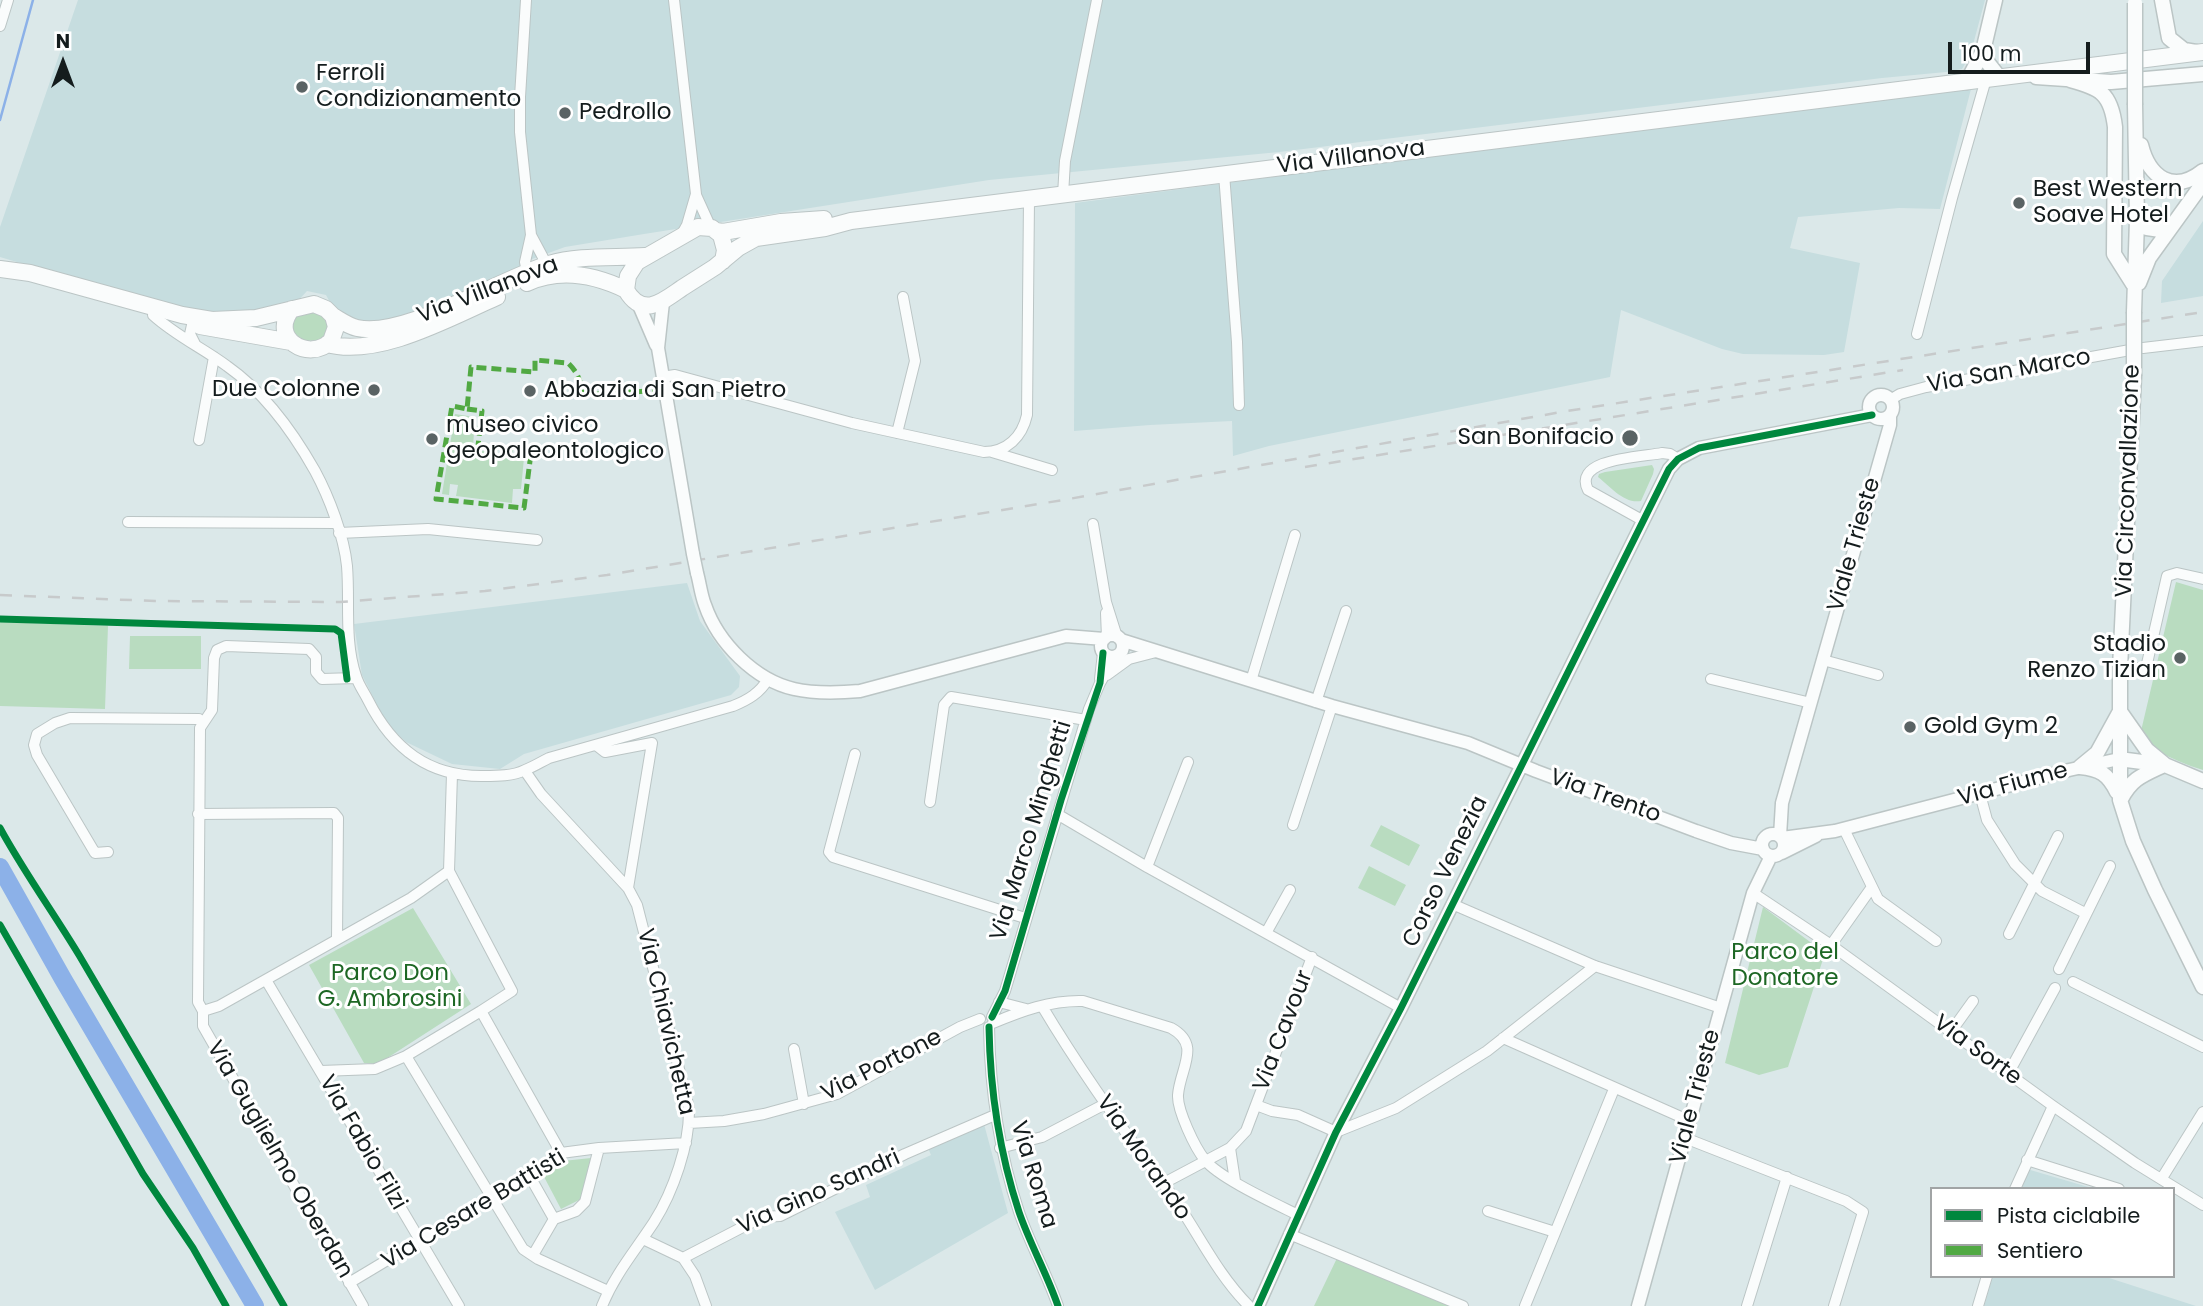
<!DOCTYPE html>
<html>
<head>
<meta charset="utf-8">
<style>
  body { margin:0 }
  #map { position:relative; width:2203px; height:1306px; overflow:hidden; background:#dbe8e9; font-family:Poppins,sans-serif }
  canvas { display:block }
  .legend { position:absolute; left:1930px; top:1187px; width:245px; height:91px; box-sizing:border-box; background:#fff; border:2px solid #a1a4a5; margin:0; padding:9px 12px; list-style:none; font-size:21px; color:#141c1d }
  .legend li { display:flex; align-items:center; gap:14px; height:35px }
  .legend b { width:35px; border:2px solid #a1a4a5 }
  .north { position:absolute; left:28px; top:28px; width:70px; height:70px; -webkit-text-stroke:5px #fff; paint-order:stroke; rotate:0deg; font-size:19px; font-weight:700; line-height:28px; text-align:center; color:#141c1d }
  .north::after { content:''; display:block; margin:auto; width:24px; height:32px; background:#141c1d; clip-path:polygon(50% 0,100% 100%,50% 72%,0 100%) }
  .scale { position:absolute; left:1948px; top:42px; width:142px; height:32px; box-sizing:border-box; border:4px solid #141c1d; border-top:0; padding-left:9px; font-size:21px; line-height:24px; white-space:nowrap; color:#141c1d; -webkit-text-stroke:5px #fff; paint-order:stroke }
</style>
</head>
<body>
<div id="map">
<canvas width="2203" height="1306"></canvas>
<ul class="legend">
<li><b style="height:9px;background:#00873e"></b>Pista ciclabile</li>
<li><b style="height:9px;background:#51a943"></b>Sentiero</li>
</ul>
<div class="north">N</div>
<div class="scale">100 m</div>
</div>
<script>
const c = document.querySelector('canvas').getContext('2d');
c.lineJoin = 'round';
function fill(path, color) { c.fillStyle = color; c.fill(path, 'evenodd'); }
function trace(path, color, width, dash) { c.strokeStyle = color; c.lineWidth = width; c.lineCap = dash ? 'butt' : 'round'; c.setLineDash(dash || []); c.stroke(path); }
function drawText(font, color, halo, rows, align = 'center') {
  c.font = font + ' Poppins,sans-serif'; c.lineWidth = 6; c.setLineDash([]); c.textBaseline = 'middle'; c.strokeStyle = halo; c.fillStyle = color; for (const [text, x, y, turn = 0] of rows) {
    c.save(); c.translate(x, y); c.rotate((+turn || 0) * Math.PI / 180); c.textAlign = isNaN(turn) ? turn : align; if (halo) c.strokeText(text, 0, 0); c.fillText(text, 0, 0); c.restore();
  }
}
const built = new Path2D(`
  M78 0H1985L1970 56 1962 69 1946 72 1882 78 1279 152 989 180 644 234 565 247 524 262V270L387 324H361L332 306 326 295 307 291 295 304 281 309 218 316 131 296 0 257V227Z
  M1971 89 1940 209 1899 208 1798 217 1790 248 1860 263 1844 352 1824 355 1743 354 1722 349 1621 310 1610 377 1269 446 1233 456 1232 421 1150 425 1074 431 1075 203 1531 143Z
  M2203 221V296L2161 303 2162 281Z
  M687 583 700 621 740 676 739 687 731 695 524 754 500 769 452 764 406 742 393 730 380 711 362 675 354 624Z
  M984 1124 1008 1213 875 1290 835 1212 870 1197 866 1185 931 1155 928 1148Z
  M2027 1169 2095 1189H2021Z
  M1993 1276H2103L2196 1306H1984Z`);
const green = new Path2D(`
  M304 312C319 313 329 316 328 333L321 340 305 341 292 332V322L295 315Z
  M455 414 475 417 473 447 477 450 524 458 521 489H513L512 503 456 496 458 485 450 484 449 495 442 494Z
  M1652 465 1654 469 1653 474 1641 501C1624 504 1611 487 1598 477L1599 474 1605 472Z
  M2176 582 2203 590V770C2186 765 2171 758 2157 751L2145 733 2141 731Z
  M0 622 108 626 105 709 0 706Z
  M130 636H201V669H129Z
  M1381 825 1420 845 1409 866 1370 846Z
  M1369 866 1406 885 1395 906 1358 888Z
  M1763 907 1825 953 1788 1067 1759 1075 1725 1063Z
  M413 908 471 1004 378 1064 364 1063 309 965Z
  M591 1158 581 1199 561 1209 542 1173 563 1161Z
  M1338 1256 1455 1306H1314Z`);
const stream = new Path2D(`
  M0 120 33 0`);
const river = new Path2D(`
  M0 867 63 979 255 1306`);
const minor = new Path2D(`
  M526 0 520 97V132L531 235 547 265
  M674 0 696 194 687 225 682 234
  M0 26 8 0
  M1224 174 1237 342 1239 405
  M696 195 711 228
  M1063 195 1065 161 1097 0
  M527 272 525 262 531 235
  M153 315C176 336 203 348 227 366 264 392 293 432 315 471 329 497 344 536 347 566 350 602 344 641 356 676 358 684 364 692 368 700 392 748 428 777 484 776 497 776 513 776 525 770 533 767 541 762 549 758L733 706C748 700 760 693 768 679
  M192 325 190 334 195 344
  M1917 334 1952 198 1986 79
  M2143 348 2203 341
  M662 377 675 375 852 423 984 452C1007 452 1022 437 1027 415L1029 199
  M1890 400 1900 394 1926 387 2130 350
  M897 433 915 361 903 297
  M199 440 214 357
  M992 452 1052 470
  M1642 520 1588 490C1572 458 1643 457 1662 453L1670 454 1678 459
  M128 522 336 523
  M1093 524 1106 602 1117 637
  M339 533 428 529 537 540
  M1106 613 1107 637
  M1823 660 1878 675
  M2120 668H2146L2167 576 2177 573 2203 579
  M1107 675 1129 659 1156 652
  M356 678 322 679 316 672V657L309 649 226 646 217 650 214 658 212 710 200 728 198 1002 203 1011V1026L363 1306
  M1100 679 1103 653
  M1711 679 1811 703
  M1251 681 1295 535
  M1316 702 1346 611
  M596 745 605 752 652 743 628 888
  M855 754 829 852 833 857 1025 918
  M525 771 541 794 628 888 637 905 689 1108C690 1144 673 1192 654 1222 635 1251 615 1274 602 1306
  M452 774 449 871 512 991 481 1011 561 1153
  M1980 794 1987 820 2015 864 2042 891 2085 913
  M930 802 944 705 951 697 1086 720
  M198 814 334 813 338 818 337 939
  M1057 814 1147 867 1401 1008
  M1293 825 1332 706
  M1844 829 1878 899 1936 941
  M108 852 95 853 37 755 34 745 37 734 55 723 70 718 199 719 202 722
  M1147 867 1188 762
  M1753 893 1831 945 2053 1106 2135 1163 2203 1205
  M1452 904 1595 966 1721 1008
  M1266 933 1290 890
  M2009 934 2058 836
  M1831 945 1872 887
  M2059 969 2110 866
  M266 980 459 1306
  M2073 982 2203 1047
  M999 1002 1026 1009
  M1042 1006C1079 1068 1120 1126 1163 1183 1194 1223 1213 1270 1249 1306
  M203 1011 219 1006 411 898 449 871
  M992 1017 1005 991 1089 709 1100 683 1115 657
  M993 1023C1021 1011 1051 1000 1083 1001L1171 1028C1202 1045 1180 1068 1178 1095 1177 1110 1195 1148 1205 1160 1219 1178 1276 1204 1298 1215
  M989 1027C990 1091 999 1151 1019 1212 1030 1244 1047 1274 1058 1306
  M1950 1033 1973 1001
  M1503 1038 1690 1121
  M794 1049 804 1104
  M406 1056 523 1249 538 1259 608 1291
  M321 1071 375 1069 406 1056 481 1011
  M2008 1074 2055 988
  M1256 1105 1272 1111 1298 1115 1336 1132 1396 1108 1487 1051 1595 966
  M689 1123 724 1121 764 1114 837 1094 960 1027 980 1019
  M1685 1138 1846 1201 1863 1212 1834 1306
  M1000 1148 1042 1137 1105 1104
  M1230 1148 1235 1181
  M2027 1160 2119 1189
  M529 1175 554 1219
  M2162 1178 2203 1112
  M1164 1183 1230 1148 1246 1131 1312 957
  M2015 1189 2053 1106
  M1488 1211 1555 1232
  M1289 1234 1463 1306
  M643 1239 683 1258 695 1276 706 1306
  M533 1255 554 1219 576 1211 585 1202 599 1148
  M683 1258 762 1217 780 1216 905 1154 995 1115
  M349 1283 529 1175 561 1153 599 1148 686 1143
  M1525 1306 1614 1089
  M1747 1306 1787 1177
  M1978 1306 1987 1276`);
const tertiary = new Path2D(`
  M663 302 658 348 693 554
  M638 303 656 345
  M1869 407a12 12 0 1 1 24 0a12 12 0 1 1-24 0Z
  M697 573C700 584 701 595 705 605 718 643 755 680 794 689 816 694 838 693 860 691L1066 636 1104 639
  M1101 646a11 11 0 1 1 22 0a11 11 0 1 1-22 0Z
  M1121 640 1332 706 1468 743 1536 771 1696 831 1731 843 1763 849
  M1762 845a11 11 0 1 1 22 0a11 11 0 1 1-22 0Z
  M1780 836 1782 803 1890 425V415
  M1782 838 1835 831 2069 770 2119 759
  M1782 853 1816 836
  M1258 1306 1336 1132 1401 1008 1669 469 1678 459 1699 448 1872 415
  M1638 1306 1753 893 1771 856`);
const secondary = new Path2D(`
  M2162 0 2169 38 2184 50 2196 52
  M1983 51 1988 63 1999 77
  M2036 77 2111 82 2203 74
  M2070 80C2100 88 2111 93 2115 127L2114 254 2133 284
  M1967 82 1983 51 1995 0
  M2141 145C2149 177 2173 195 2203 171
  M2137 220 2147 228 2167 231
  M2139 283 2149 258 2203 183
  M2134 312 2137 220 2135 105
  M2134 376 2120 668V800L2133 841 2155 890 2203 987
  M2121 713 2147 750 2164 764
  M2119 759 2165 765 2203 781
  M2080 767 2097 753 2119 713
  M2080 767C2100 769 2108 774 2117 792
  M2121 799C2132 778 2143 775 2164 765`);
const primary = new Path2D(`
  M716 231 723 232 781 222 824 219
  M723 261 725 250 721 235 712 228 698 227 637 262 628 276 626 290C643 319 663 301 682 288 693 281 704 274 715 267L738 248 756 238 825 228 851 221 2203 52
  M0 269 30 273 182 315 212 320 256 318 314 304 326 309 333 316 336 327 331 341C309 363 268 338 292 309
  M527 283C560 268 595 275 626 290
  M333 316C340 320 348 326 357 328 403 339 500 279 549 264 579 255 613 258 645 256
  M200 326 291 342
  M327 344C379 358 451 317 497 297`);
const rail = new Path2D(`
  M1305 467 1903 370
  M0 595 155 601 340 602 485 591 607 575 1063 500 1567 411 2203 312`);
const tertiaryBridge = new Path2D(`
  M693 554 697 573`);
const secondaryBridge = new Path2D(`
  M2135 3V105
  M2134 312V376`);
const quiet = new Path2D(`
  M467 409 482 411 478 446 531 453 524 508 436 499 452 406 467 409 471 367 535 372V360L568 363C578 373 581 380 582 395L665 390`);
const cycleway = new Path2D(`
  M0 619 335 629 341 633 347 679
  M0 828C24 872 53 912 79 955 148 1071 216 1189 284 1306
  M0 925 143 1174 193 1248 226 1306
  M992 1017 1005 991 1061 800 1100 683 1103 653
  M989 1027C990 1091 999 1151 1019 1212 1030 1244 1047 1274 1058 1306
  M1258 1306 1336 1132 1401 1008 1669 469 1678 459 1699 448 1872 415`);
const markers = [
  [302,87,7,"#5a6364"],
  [565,113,7,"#5a6364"],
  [2019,203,7,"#5a6364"],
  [374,390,7,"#5a6364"],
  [530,391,7,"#5a6364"],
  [1630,438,9,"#5a6364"],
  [432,439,7,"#5a6364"],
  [2180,658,7,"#5a6364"],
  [1910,727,7,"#5a6364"]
];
const poiNames = [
  ["Ferroli",316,74],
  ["Condizionamento",316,100],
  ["Pedrollo",579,113],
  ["Best Western",2033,190],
  ["Soave Hotel",2033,216],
  ["Due Colonne",360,390,"right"],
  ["Abbazia di San Pietro",544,391],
  ["museo civico",446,426],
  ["geopaleontologico",446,452],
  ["San Bonifacio",1614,438,"right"],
  ["Stadio",2166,645,"right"],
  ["Renzo Tizian",2166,671,"right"],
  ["Gold Gym 2",1924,727]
];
const streetNames = [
  ["Via Villanova",1351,158,-7],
  ["Via Villanova",488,291,-21],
  ["Via San Marco",2009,372,-10],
  ["Via Circonvallazione",2129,481,-88],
  ["Viale Trieste",1855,545,-74],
  ["Via Fiume",2013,785,-15],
  ["Via Trento",1605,797,20],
  ["Via Marco Minghetti",1032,831,-73],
  ["Corso Venezia",1446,872,-64],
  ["Via Chiavichetta",665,1022,77],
  ["Via Cavour",1284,1031,-69],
  ["Via Sorte",1977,1051,36],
  ["Via Portone",882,1066,-27],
  ["Viale Trieste",1696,1097,-75],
  ["Via Fabio Filzi",362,1143,60],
  ["Via Morando",1143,1158,55],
  ["Via Guglielmo Oberdan",279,1160,60],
  ["Via Roma",1033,1175,73],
  ["Via Gino Sandri",819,1193,-24],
  ["Via Cesare Battisti",474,1210,-31]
];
const parkNames = [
  ["Parco del",1785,953],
  ["Donatore",1785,979],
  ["Parco Don",390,974],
  ["G. Ambrosini",390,1000]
];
fill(built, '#c6dddf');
fill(green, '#b9dcc0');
trace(stream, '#8cb1e8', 2.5);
trace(river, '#8cb1e8', 18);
trace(minor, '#bbc5c5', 12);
trace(tertiary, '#bbc5c5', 15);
trace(secondary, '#bbc5c5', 17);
trace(primary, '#bbc5c5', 18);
trace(minor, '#fafcfc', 10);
trace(tertiary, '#fafcfc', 12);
trace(secondary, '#fafcfc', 14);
trace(primary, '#fafcfc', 16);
trace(rail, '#c7cacb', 2.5, [12, 12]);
trace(tertiaryBridge, '#bbc5c5', 15, []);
trace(secondaryBridge, '#bbc5c5', 17, []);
trace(tertiaryBridge, '#fafcfc', 12);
trace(secondaryBridge, '#fafcfc', 14);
trace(quiet, '#51a943', 5, [10, 5]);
trace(cycleway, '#00873e', 7);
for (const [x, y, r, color] of markers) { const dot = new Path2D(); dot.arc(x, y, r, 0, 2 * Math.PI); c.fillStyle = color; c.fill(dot); trace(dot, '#fff', 2.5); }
drawText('23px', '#141c1d', '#fff', poiNames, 'left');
drawText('23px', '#141c1d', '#fff', streetNames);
drawText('23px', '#1d6724', '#fff', parkNames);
</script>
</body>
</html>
